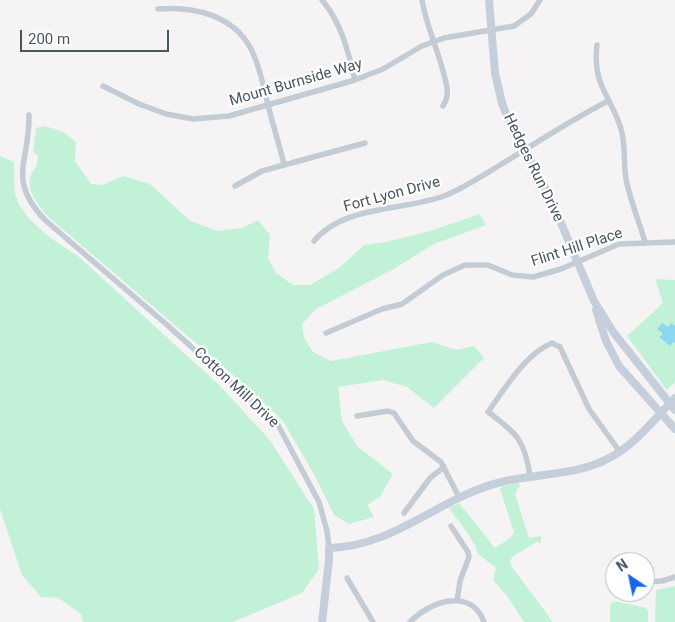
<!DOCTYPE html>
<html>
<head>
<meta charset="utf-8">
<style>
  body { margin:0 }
  #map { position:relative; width:675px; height:622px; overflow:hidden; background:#f5f3f3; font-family:Roboto,sans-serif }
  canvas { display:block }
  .north { position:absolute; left:605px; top:552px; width:50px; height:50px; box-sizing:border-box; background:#fff; border:1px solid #b6bbc0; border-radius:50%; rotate:326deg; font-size:14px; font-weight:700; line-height:20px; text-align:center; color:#495561 }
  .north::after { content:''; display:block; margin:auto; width:18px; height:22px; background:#1367ee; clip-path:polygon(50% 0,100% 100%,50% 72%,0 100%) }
  .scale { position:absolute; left:20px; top:30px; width:149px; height:22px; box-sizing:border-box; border:2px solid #495561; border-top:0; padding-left:6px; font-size:15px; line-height:18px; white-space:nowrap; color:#495561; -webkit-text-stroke:4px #fff; paint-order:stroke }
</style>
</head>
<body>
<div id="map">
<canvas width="675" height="622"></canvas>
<div class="north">N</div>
<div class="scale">200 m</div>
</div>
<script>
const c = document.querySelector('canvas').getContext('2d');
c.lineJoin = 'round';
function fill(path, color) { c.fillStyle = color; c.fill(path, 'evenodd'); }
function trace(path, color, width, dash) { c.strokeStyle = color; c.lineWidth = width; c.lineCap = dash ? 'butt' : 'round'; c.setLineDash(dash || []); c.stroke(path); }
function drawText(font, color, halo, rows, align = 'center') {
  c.font = font + ' Roboto,sans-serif'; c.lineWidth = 4.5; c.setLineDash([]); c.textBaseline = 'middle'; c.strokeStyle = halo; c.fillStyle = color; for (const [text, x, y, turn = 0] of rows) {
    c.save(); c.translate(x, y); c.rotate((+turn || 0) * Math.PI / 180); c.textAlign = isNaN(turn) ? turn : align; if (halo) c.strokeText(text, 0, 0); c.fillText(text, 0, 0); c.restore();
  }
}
const green = new Path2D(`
  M45 126 63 132 76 142 75 161 91 184 102 185 123 176 150 184 189 220 217 231 242 228 258 220 270 235 268 258 276 273 293 285H310L339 268 364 245 386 242 430 231 480 214 486 225 434 244 392 270 316 309 302 324 304 338 313 352 331 361 432 342 456 350 474 346 484 358 434 408 407 387 383 380 338 387 342 421 358 447 393 474 380 497 367 505 374 517 349 524 334 515 315 476 283 421 239 380 45 214C38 203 27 192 30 178 32 169 38 169 38 156L33 152 36 128Z
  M0 156 14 162C15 172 13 187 16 197 24 221 58 244 78 256L219 385 269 439 314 509 319 569 302 593 233 622H83L81 614 58 598 41 597 22 575 0 509Z
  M655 279 675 280V382L667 390 627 336 663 303Z
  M518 483 520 485 515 494 529 538 541 536V543L537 542 512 557 510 562 512 567 553 622H524L507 596 493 580 496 568 478 554 476 547 466 531 449 508 459 503 495 548 511 537 514 532 500 489 503 486Z
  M675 586V622H655L656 590Z
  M614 601 646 608 648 611V622H610V604Z`);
const water = new Path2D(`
  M662 323 668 327 671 323 675 326V343L673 342 670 346 659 337 663 334 657 329Z`);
const street = new Path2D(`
  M322 0C342 24 348 51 355 80
  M422 0C427 30 442 58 447 88 448 94 446 101 443 106
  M158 9C194 6 233 15 251 49 260 66 263 86 268 105 273 125 279 144 284 164
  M597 45C592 86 611 95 621 129 626 145 623 162 626 179 630 200 639 221 645 242
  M103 86 139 104 166 114 193 119 229 116 355 80 383 69 422 46 444 38 514 26 531 14 540 0
  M29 115C30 162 6 179 45 220L166 324 278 425 319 502 327 531 329 548
  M235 186 262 171 365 143
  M314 241C343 205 403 211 444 196 464 188 482 176 500 165 536 143 571 120 608 101
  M326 333 382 309 402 304 443 275 465 265H488L512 275 533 277 561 269 619 244 675 242
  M357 416 388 411 394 413 413 441 441 462 459 497
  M530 476C525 441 517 433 488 412 504 390 525 354 552 343L560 347 589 409 620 452
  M404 513 430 478 444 467
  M451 526 468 552 469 557 460 581 457 601
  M612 572 615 574
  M347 578 373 622
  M645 582 662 581 675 577
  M410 622C430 601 471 587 484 622`);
const secondary = new Path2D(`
  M489 0 495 73 502 103 508 119 550 197 594 301 614 333 675 410
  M596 310 606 341 619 366 675 429
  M322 622 329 560V548C396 546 438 498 501 482 538 473 578 476 611 457 637 443 655 418 675 398`);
const streetNames = [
  ["Mount Burnside Way",296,83,-16],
  ["Hedges Run Drive",533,168,64],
  ["Fort Lyon Drive",392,195,-15],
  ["Flint Hill Place",577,248,-18],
  ["Cotton Mill Drive",236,388,43]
];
fill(green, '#c1f2d7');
fill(water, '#8dd7f1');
trace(street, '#c3ccd4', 5.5);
trace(secondary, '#c5cfdb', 8);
drawText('15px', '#495561', '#fff', streetNames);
</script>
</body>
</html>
